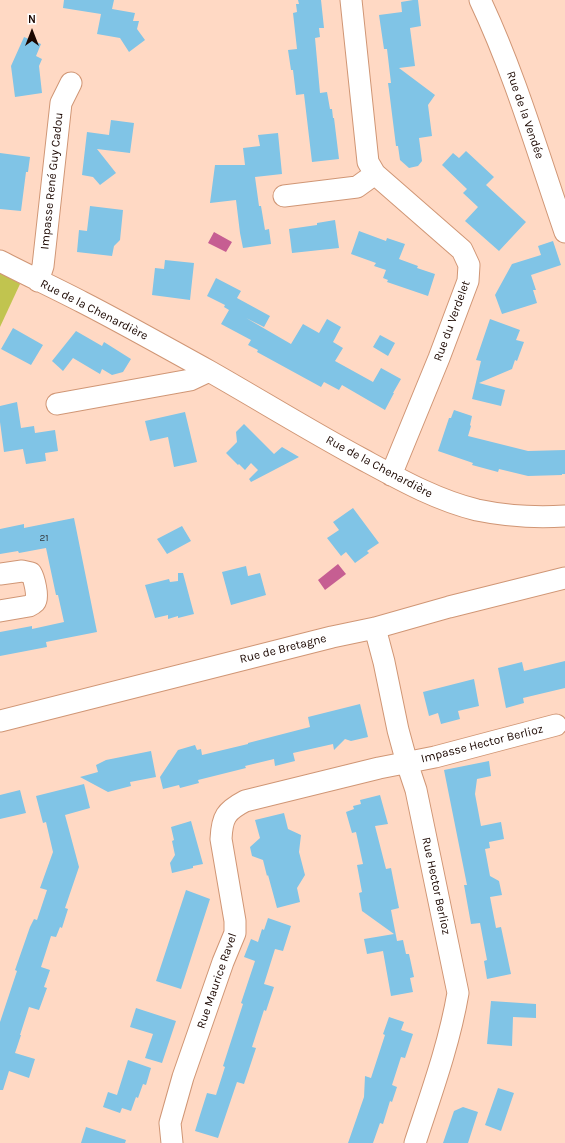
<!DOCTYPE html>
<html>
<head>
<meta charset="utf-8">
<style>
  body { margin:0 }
  #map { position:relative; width:565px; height:1143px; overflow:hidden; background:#ffd9c4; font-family:Karla,sans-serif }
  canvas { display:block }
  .north { position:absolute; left:12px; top:12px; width:40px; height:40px; -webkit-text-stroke:3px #fff; paint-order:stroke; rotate:0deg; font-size:11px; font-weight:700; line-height:16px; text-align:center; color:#1b0700 }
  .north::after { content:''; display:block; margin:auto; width:14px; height:18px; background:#1b0700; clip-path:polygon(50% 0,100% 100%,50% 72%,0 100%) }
</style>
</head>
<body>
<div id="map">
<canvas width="565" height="1143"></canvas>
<div class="north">N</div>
</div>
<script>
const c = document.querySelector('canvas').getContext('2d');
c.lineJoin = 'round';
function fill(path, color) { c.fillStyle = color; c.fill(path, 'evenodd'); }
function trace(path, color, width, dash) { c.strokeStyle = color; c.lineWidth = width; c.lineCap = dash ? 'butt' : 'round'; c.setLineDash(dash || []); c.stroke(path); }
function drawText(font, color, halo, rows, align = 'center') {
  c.font = font + ' Karla,sans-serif'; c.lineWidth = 3; c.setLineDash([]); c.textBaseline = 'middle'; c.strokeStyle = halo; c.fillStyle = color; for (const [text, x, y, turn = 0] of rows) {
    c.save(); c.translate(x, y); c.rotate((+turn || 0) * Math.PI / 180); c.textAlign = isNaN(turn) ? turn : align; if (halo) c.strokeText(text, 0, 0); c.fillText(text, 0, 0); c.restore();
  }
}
const green = new Path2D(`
  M0 271 20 284 0 327Z`);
const water = new Path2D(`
  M214 232 232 242 226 252 208 243Z
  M338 564 346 574 325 590 318 580Z`);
const building = new Path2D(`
  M64 0H114L112 9 135 13 133 21H139L137 29 145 40 129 52 120 38 97 34 101 14 63 8Z
  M298 0H321L324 28H319L320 37 315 38 320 93 327 92 330 109H332L333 118H334L339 159 312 162 304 94 296 95 293 70H291L288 50 297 49 293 13 297 12 296 4H299Z
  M413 0H418L421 26 410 28 415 66 399 68 435 95 428 105 432 136 419 138 422 161 418 166 409 168 400 160 398 146H396L389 90 388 83H391L387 49H384L379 15 402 12 401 2Z
  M24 37 41 44 36 56 42 59 39 66 42 93 15 97 11 66Z
  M111 120 134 123 130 153 97 149 116 173 100 185 93 177 82 175 87 132 109 135Z
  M278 133 282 174 255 177 259 206H261L265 230 269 229 271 244 243 248 240 233 236 200 210 203 215 165H245L243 148 260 146 258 135Z
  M466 151 494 177 486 185 526 222 499 251 465 221 478 207 463 193 467 189 442 165 453 153 459 158Z
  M0 153 30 157 28 172H26L21 211 0 209Z
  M90 206 123 210 120 240 114 246 112 256 77 252 79 230 87 231Z
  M335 220 339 248 292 253 289 229 317 225V223Z
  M359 231 386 241 387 238 405 244 399 259 418 266 417 268 435 274 428 296 387 282 388 280 383 278 386 270 374 266 376 263 351 254Z
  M553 241 561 265 531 275 536 290H533L537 303 502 314 495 295 512 264 541 255 538 246Z
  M165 260 194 263 190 300 152 295 155 268 164 269Z
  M216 278 241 291 237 298 270 316 264 327 246 318 291 344 303 324 319 333 327 319 341 327 333 342 343 348 335 361 373 382 381 368 401 379 393 393H394L385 410 342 385 339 390 324 382 321 387 257 352 258 350 248 345 251 340 221 324 229 310 224 307 225 305 207 296Z
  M490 319 520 330 516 340 524 342 517 361 515 360 512 369 479 383 505 390 501 406 472 399 481 361 476 360Z
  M13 328 43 345 31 365 1 349Z
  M76 331 102 346 104 342 131 359 123 372 112 375 102 369 100 374 73 358 63 371 52 361Z
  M380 335 395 343 388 356 373 347Z
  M17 402 21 428 34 426 35 433 55 430 58 451 45 453 46 461 26 464 23 449 4 452 0 422V406Z
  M454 410 472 416 470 425 471 426 468 436 528 451 565 450V474H562V475L528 476 499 469 498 472 472 465 473 463 438 451 449 418H451Z
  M185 412 197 462 174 467 168 437 150 441 145 421Z
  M244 424 274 454 282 447 299 457 251 482 249 479 258 470 251 463 245 470 239 464 238 465 226 453 237 442 236 432Z
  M353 508 379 543 367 551 369 553 355 563 346 552 341 556 327 538 339 530 333 522Z
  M74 518 97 632 46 642 47 647 0 656V632L32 626V629L64 622 58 595H56L46 548 19 553 18 551 0 554V529L24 524V528Z
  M182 526 191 541 167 554 157 539Z
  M246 566 248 576 260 573 266 595 231 605 222 572Z
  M178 573H183L194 614 178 618V616L168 619V615L155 618 145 585 169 579 170 582 178 581Z
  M565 661V688L523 698 524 703 506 708 498 668 522 662 524 671Z
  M474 679 479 706 458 711 460 719 441 724 438 713 429 716 423 692Z
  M360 704 368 737 351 741 345 739 334 750 333 744 293 753 295 761 275 766 274 759 245 766 246 768 198 780 199 783 180 788 179 785 163 789 160 777 178 750 195 745 197 750 201 749 202 755 248 744V743L310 727 308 717Z
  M151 751 156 777 130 782 131 786 108 792 80 777 98 772 96 765 106 760Z
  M489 761 491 776 477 779 475 794 481 826 501 822 504 839 489 842 490 848 485 849 490 876 499 881 502 895 490 897 496 928 501 927 511 974 487 979 484 961 487 960 480 923 471 924 464 885H467L444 770Z
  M84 784 90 808 65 815 79 867 65 908 68 909 62 928 60 927 56 937 51 936 41 967 50 970 44 987 47 988 39 1010 29 1007 20 1035H21L15 1053 35 1059 29 1078 9 1071 3 1090H0V1022L17 971 15 970 30 927 34 919 37 920 47 890 40 888 53 852 46 822 43 823 36 796Z
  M20 790 26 813 0 819V795Z
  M380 795 388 824 375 826 386 869 391 868 399 908 391 910 397 941 403 940 406 954H409L414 977 410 978 413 992 391 996 383 951 367 954 364 939 394 934 362 911 359 893 362 892 357 865 363 864 356 832 352 833 346 812 354 809 353 806 361 804 360 800Z
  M284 813 288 829 301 835 299 852 305 875 297 888 300 902 277 908 268 875 267 876 263 860 252 856 250 847 260 838 255 820Z
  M191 821 203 864 193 866V868L172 873 170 863 175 855 172 841 174 840 171 827Z
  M186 890 210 899 181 989 156 981Z
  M268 918 291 926 283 951 275 949 264 984 274 987 266 1011 264 1010 252 1047 256 1048 244 1084 237 1082 218 1138 195 1131 207 1093 216 1095 225 1067 223 1066 243 1004 241 1003 255 961 244 957 251 939 258 942 262 929 264 930Z
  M491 1001 536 1004V1018L513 1017 512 1046 487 1044Z
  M136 1008 176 1021 162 1063 145 1058 153 1034 130 1027Z
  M389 1017 404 1022 401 1030 413 1034 405 1058 401 1057 392 1085 397 1087 392 1102 390 1101 383 1124 380 1123 373 1143H348L364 1097 365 1076 371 1078 385 1035 383 1034Z
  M128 1060 151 1068 146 1085 143 1084 138 1098 136 1097 131 1111 122 1108 120 1113 103 1107 108 1092 117 1095Z
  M498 1088 514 1093 501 1131 485 1125Z
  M463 1107 478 1112 468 1143H443L454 1111Z
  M86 1127 126 1140 125 1143H81Z`);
const minor = new Path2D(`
  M351 0 368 162 375 174 462 250 469 265 468 281 439 358 391 475
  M480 0C515 74 538 154 565 232
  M284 196 357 187 375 174
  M0 261C27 275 55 288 82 302 125 324 167 348 209 371 260 400 310 431 362 459 399 479 436 500 477 510 506 516 535 518 565 516
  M38 281 43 266 61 103 71 83
  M57 404 190 380 209 371
  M0 574 22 571 31 573C34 578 39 597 35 602 33 604 31 605 29 606L0 611
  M375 628 384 662 398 730 407 763 416 790 458 993C449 1045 431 1094 415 1143
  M0 721 332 637 375 628 449 607 565 578
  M172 1143 170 1123 183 1077 223 962 235 933V921L221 839C222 817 226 811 245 801L379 768 435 757 556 725`);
const numberNames = [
  ["21",44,538]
];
const streetNames = [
  ["Rue de la Vendée",525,115,71],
  ["Impasse René Guy Cadou",52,181,-84],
  ["Rue de la Chenardière",94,310,27],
  ["Rue du Verdelet",452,321,-70],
  ["Rue de la Chenardière",379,467,28],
  ["Rue de Bretagne",283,649,-14],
  ["Impasse Hector Berlioz",482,744,-14],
  ["Rue Hector Berlioz",436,886,78],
  ["Rue Maurice Ravel",217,981,-71]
];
fill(green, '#c1c44f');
fill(water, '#c65e92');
fill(building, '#80c4e6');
trace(minor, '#d09675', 23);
trace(minor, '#fff', 21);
drawText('10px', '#34363a', null, numberNames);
drawText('12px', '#1b0700', '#fff', streetNames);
</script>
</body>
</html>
